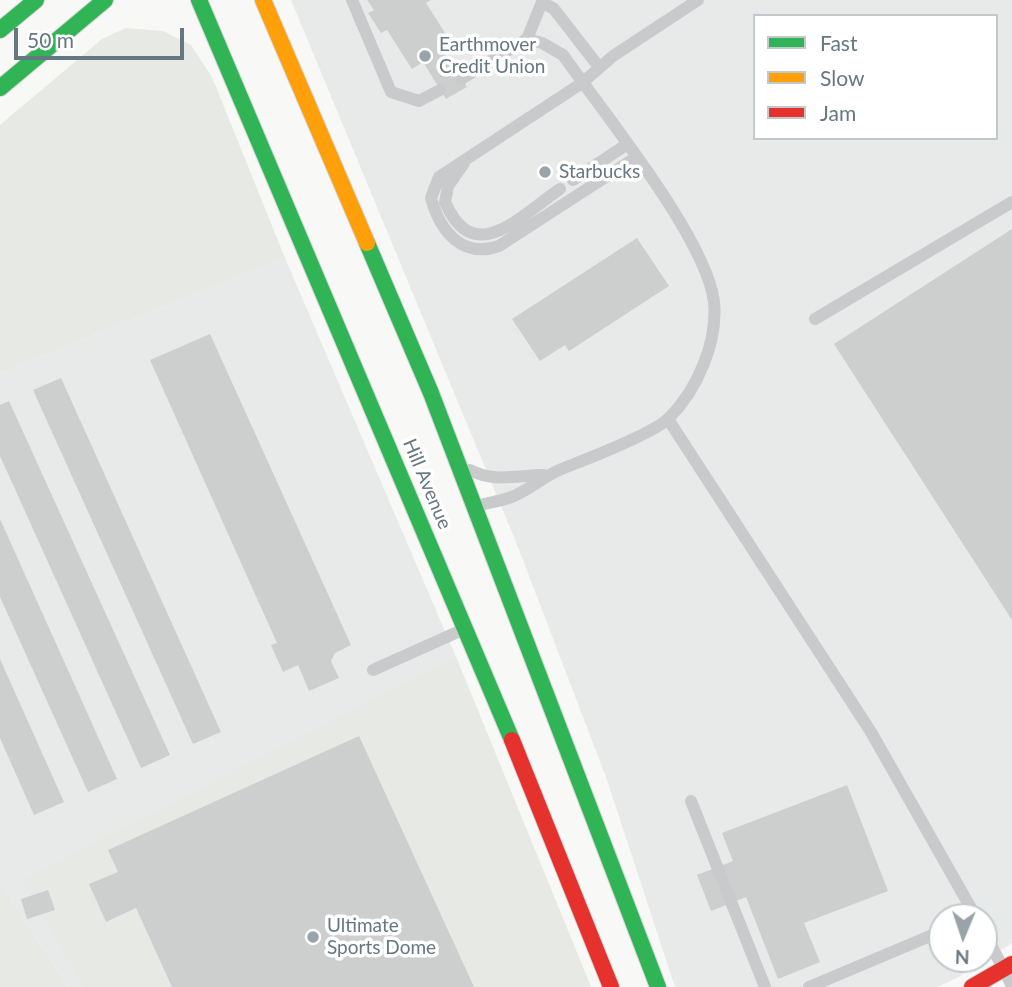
<!DOCTYPE html>
<html>
<head>
<meta charset="utf-8">
<style>
  body { margin:0 }
  #map { position:relative; width:1012px; height:987px; overflow:hidden; background:#f8f8f7; font-family:Lato,sans-serif }
  canvas { display:block }
  .legend { position:absolute; left:753px; top:14px; width:245px; height:126px; box-sizing:border-box; background:#fff; border:2px solid #c1c9cc; margin:0; padding:9px 12px; list-style:none; font-size:21px; color:#657780 }
  .legend li { display:flex; align-items:center; gap:14px; height:35px }
  .legend b { width:35px; border:2px solid #c1c9cc }
  .north { position:absolute; left:928px; top:903px; width:70px; height:70px; box-sizing:border-box; background:#fff; border:2px solid #c1c9cc; border-radius:50%; rotate:182deg; font-size:19px; font-weight:700; line-height:28px; text-align:center; color:#657780 }
  .north::after { content:''; display:block; margin:auto; width:24px; height:32px; background:#98a4aa; clip-path:polygon(50% 0,100% 100%,50% 72%,0 100%) }
  .scale { position:absolute; left:14px; top:28px; width:170px; height:32px; box-sizing:border-box; border:4px solid #657780; border-top:0; padding-left:9px; font-size:21px; line-height:24px; white-space:nowrap; color:#657780; -webkit-text-stroke:5px #fff; paint-order:stroke }
</style>
</head>
<body>
<div id="map">
<canvas width="1012" height="987"></canvas>
<ul class="legend">
<li><b style="height:9px;background:#30b455"></b>Fast</li>
<li><b style="height:9px;background:#ff9f0a"></b>Slow</li>
<li><b style="height:9px;background:#e5322d"></b>Jam</li>
</ul>
<div class="north">N</div>
<div class="scale">50 m</div>
</div>
<script>
const c = document.querySelector('canvas').getContext('2d');
c.lineJoin = 'round';
function fill(path, color) { c.fillStyle = color; c.fill(path, 'evenodd'); }
function trace(path, color, width, dash) { c.strokeStyle = color; c.lineWidth = width; c.lineCap = dash ? 'butt' : 'round'; c.setLineDash(dash || []); c.stroke(path); }
function drawText(font, color, halo, rows, align = 'center') {
  c.font = font + ' Lato,sans-serif'; c.lineWidth = 7; c.setLineDash([]); c.textBaseline = 'middle'; c.strokeStyle = halo; c.fillStyle = color; for (const [text, x, y, turn = 0] of rows) {
    c.save(); c.translate(x, y); c.rotate((+turn || 0) * Math.PI / 180); c.textAlign = isNaN(turn) ? turn : align; if (halo) c.strokeText(text, 0, 0); c.fillText(text, 0, 0); c.restore();
  }
}
const built = new Path2D(`
  M291 0H1012V943L957 978 937 987H675L606 777 516 542ZM755 16H996V138H755ZM942 917H984V959H942Z
  M285 258 456 657 591 987H68L0 882V373Z`);
const green = new Path2D(`
  M126 28 163 31 191 45 212 77 285 258 0 373V125L102 39Z
  M456 657 591 987H84L23 880Z
  M0 882 2 885 68 987H0Z`);
const building = new Path2D(`
  M367 0H431L426 3 452 44 443 50 467 87 446 99 423 62 412 69 387 30 381 33 368 13 374 10Z
  M1012 229V620L834 344Z
  M637 238 669 286 569 351 565 345 540 361 512 319Z
  M210 334 351 645 335 653 331 661 339 678 309 691 298 665 283 672 271 645 277 643 150 360Z
  M61 378 221 732 193 744 33 390Z
  M9 401 170 755 141 768 0 456V405Z
  M0 519 117 779 88 792 0 597Z
  M0 659 64 802 34 815 0 738Z
  M359 736 474 987H172L136 908 106 922 89 884 118 872 108 850Z
  M847 785 888 891 804 923 820 962 778 979 746 897 711 911 697 875 733 861 722 833Z
  M48 890 55 910 27 919 21 899Z`);
const lane = new Path2D(`
  M352 0 391 92 419 101 440 90
  M527 39 542 2 554 9 599 67
  M461 79 527 39 542 43 563 55C602 111 707 239 714 302 718 342 697 390 669 418 653 434 587 459 564 468 545 475 531 489 514 496 503 501 489 502 478 506
  M635 158 499 246C462 259 440 231 431 198L439 177 582 83 613 56 698 0
  M464 163 448 186 445 202C474 269 520 216 560 189
  M573 180 626 145
  M815 319 1012 202
  M668 419 871 732 976 917
  M470 470C494 483 518 475 544 475
  M373 670 462 630
  M691 801 765 987
  M984 931 1012 986
  M809 987 942 931`);
const fast = new Path2D(`
  M199 0 512 740
  M0 30 36 0
  M0 88 105 0
  M367 243 431 393 658 987`);
const slow = new Path2D(`
  M263 0 367 243`);
const jam = new Path2D(`
  M512 740 611 987
  M972 987 1012 964`);
const markers = [
  [425,56,7,"#98a4aa"],
  [545,172,7,"#98a4aa"],
  [313,937,7,"#98a4aa"]
];
const poiNames = [
  ["Earthmover",439,45],
  ["Credit Union",439,67],
  ["Starbucks",559,172],
  ["Ultimate",327,926],
  ["Sports Dome",327,948]
];
const streetNames = [
  ["Hill Avenue",427,484,67]
];
fill(built, '#e8e9e9');
fill(green, '#e7e9e5');
fill(building, '#cdcfcf');
trace(fast, '#d4d5d5', 18);
trace(slow, '#d4d5d5', 18);
trace(jam, '#d4d5d5', 18);
trace(lane, '#c9cacb', 12);
trace(fast, '#30b455', 16);
trace(slow, '#ff9f0a', 16);
trace(jam, '#e5322d', 16);
for (const [x, y, r, color] of markers) { const dot = new Path2D(); dot.arc(x, y, r, 0, 2 * Math.PI); c.fillStyle = color; c.fill(dot); trace(dot, '#fff', 2.5); }
drawText('19px', '#657780', '#fff', poiNames, 'left');
drawText('19px', '#657780', '#fff', streetNames);
</script>
</body>
</html>
